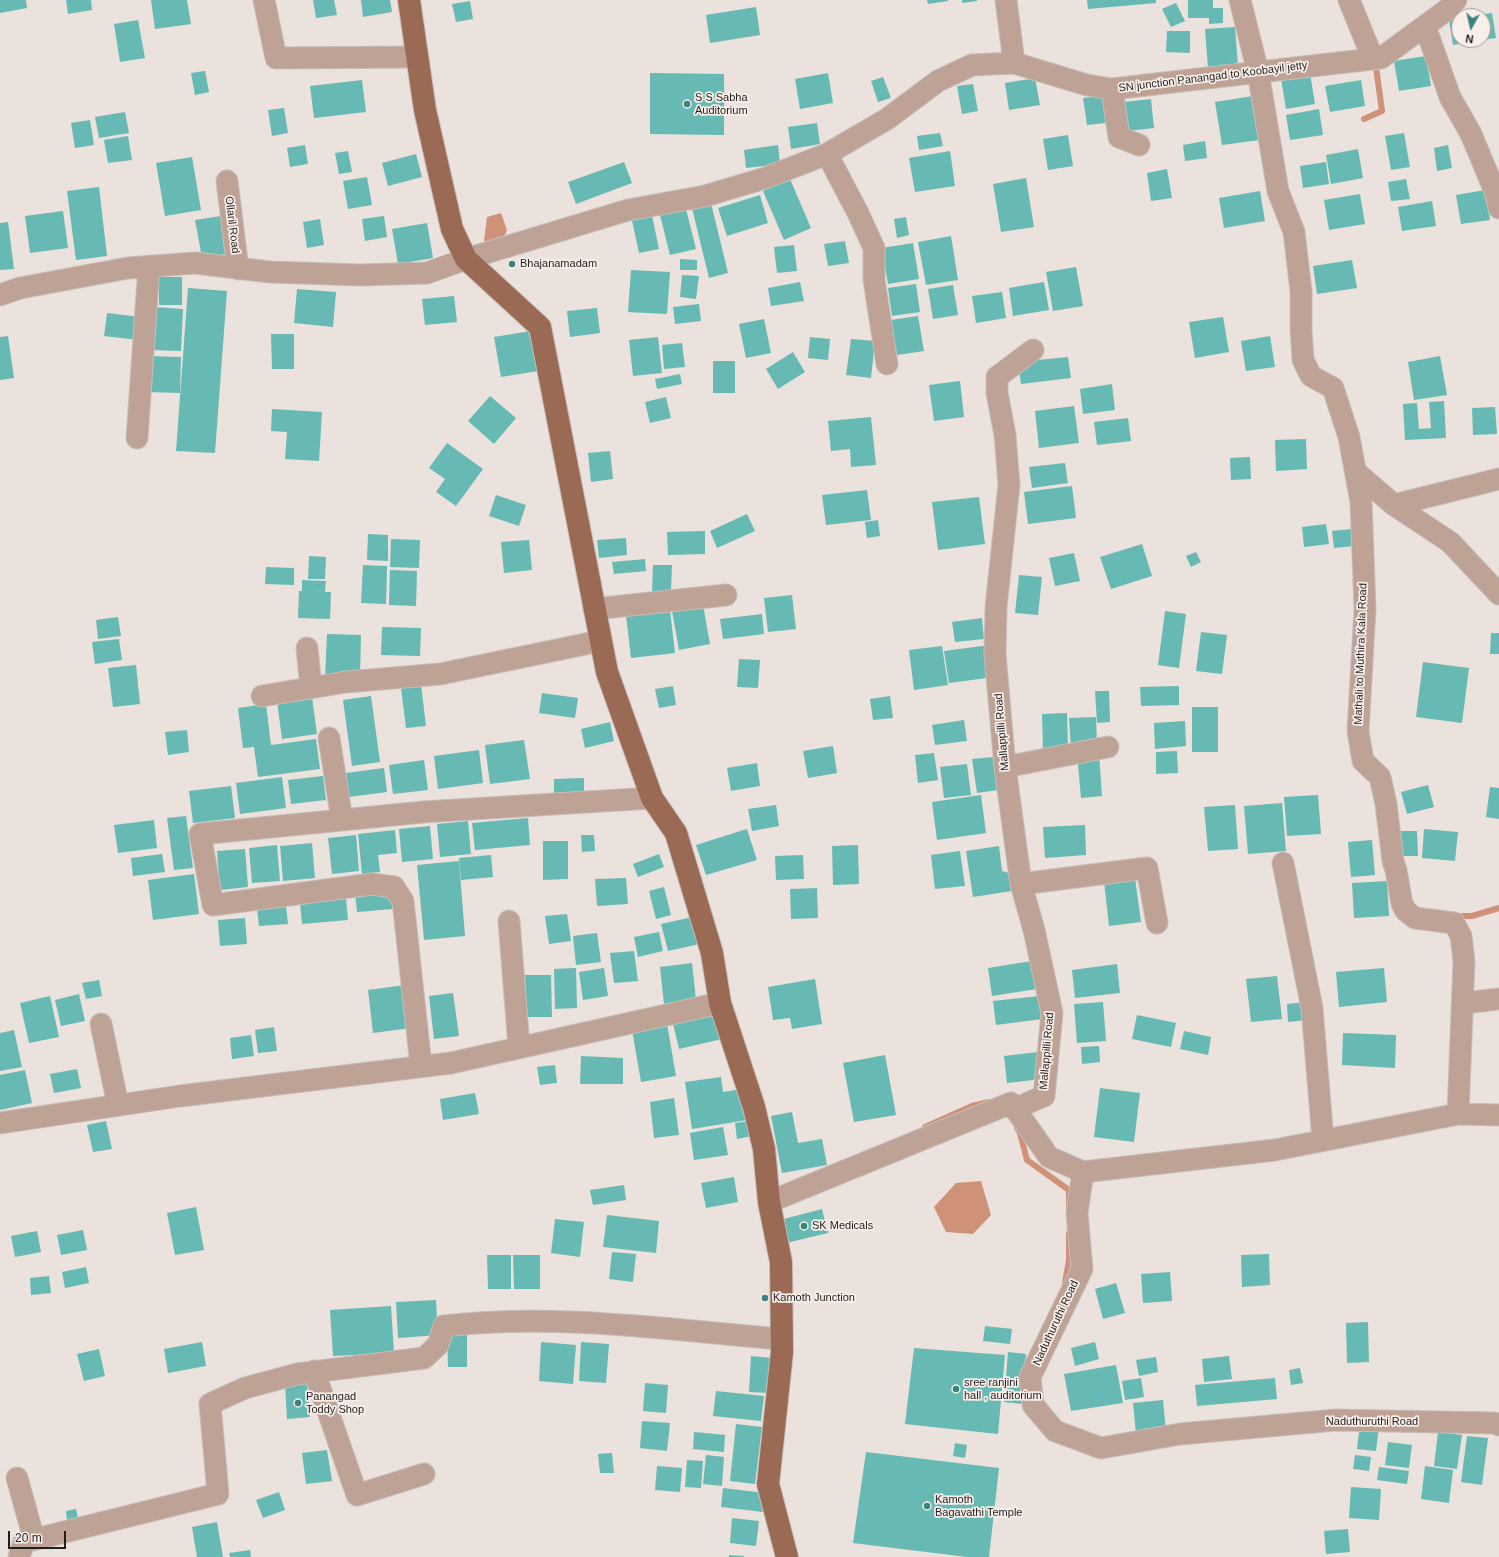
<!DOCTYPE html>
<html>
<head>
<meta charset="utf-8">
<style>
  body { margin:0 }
  #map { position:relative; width:1499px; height:1557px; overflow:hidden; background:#ebe1dd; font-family:Arial,sans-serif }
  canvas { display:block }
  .north { position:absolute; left:1451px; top:8px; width:40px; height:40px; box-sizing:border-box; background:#f8eeea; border:1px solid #a29b98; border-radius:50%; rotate:188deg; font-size:11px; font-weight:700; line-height:16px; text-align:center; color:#211e1c }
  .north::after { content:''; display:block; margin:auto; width:14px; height:18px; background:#3b837d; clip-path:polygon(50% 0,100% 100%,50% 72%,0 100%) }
  .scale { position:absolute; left:8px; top:1531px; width:58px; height:18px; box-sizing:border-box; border:2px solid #211e1c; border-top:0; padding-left:5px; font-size:12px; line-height:14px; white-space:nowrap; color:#211e1c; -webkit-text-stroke:3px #f8eeea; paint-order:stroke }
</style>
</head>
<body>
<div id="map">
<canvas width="1499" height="1557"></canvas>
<div class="north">N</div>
<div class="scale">20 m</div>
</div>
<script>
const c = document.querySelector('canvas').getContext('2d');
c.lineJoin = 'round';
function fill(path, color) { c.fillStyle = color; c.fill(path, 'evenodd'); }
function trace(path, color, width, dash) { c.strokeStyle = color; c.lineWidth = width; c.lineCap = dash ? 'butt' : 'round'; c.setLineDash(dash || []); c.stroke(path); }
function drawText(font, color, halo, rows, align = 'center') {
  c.font = font + ' Arial,sans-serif'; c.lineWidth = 3.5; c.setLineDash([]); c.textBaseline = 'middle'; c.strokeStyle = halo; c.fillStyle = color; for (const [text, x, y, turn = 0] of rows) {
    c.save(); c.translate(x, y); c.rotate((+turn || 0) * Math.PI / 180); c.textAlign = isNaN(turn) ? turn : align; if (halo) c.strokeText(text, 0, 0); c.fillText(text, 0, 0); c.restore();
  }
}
const water = new Path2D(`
  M501 213 507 230 501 244 484 241 487 217Z
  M981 1181 991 1215 973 1234 946 1232 934 1207 956 1183Z`);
const stream = new Path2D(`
  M1364 119 1382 111 1376 67 1380 65
  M1456 918 1457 916H1472L1499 908
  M925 1127 972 1106 989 1102
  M1017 1128 1020 1133 1027 1160 1069 1190V1206
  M1065 1283 1069 1260V1233`);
const building = new Path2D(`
  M0 0H26L27 8 0 13Z
  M66 0H91L92 10 68 14Z
  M151 0H187L191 24 155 29Z
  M313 0H334L337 15 316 18Z
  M361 0H390L392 12 363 17Z
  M927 0H948V1L928 4Z
  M962 0H977V1L962 3Z
  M1087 0H1156V3L1088 9Z
  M1188 0H1213V8H1223V23L1209 24V18H1188Z
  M470 1 473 19 456 22 452 4Z
  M1176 3 1185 21 1171 27 1162 9Z
  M756 7 760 35 710 43 706 15Z
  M1492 13 1496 38 1483 40V16L1476 15Z
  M1459 18V40L1478 41 1453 45 1449 20Z
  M138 20 145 58 120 62 114 24Z
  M1235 27 1238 66 1208 68 1205 29Z
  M1167 31H1190V53L1166 52Z
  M1426 56 1431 86 1399 91 1394 61Z
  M205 71 209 92 195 95 191 73Z
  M650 73 724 74V135L650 134Z
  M828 73 833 103 800 109 795 79Z
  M1310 73 1315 104 1286 109 1281 78Z
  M883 77 891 98 878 102 871 81Z
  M1035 78 1040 105 1009 110 1005 83Z
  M362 80 366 112 314 118 310 86Z
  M1361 80 1365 106 1330 112 1325 86Z
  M973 84 978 111 962 114 957 86Z
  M1111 95 1115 122 1087 125 1083 98Z
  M1253 96 1260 140 1222 145 1215 102Z
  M1151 99 1154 128 1128 131 1124 102Z
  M284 108 288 133 272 136 268 110Z
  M1319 109 1323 135 1290 140 1286 115Z
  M125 112 129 133 99 138 95 117Z
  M90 120 94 145 75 148 71 123Z
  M817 123 820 144 791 149 788 127Z
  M940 133 943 146 919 150 917 136Z
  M1404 133 1410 167 1391 170 1385 136Z
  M1068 135 1073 166 1048 170 1043 139Z
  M128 136 132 160 108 163 104 140Z
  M1205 141 1207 158 1185 161 1183 145Z
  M305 145 308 164 290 167 287 148Z
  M778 145 780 164 746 168 744 150Z
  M1448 145 1452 168 1437 171 1434 148Z
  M1358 149 1363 178 1331 184 1326 155Z
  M348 151 352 172 339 174 335 153Z
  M950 151 955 186 915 192 909 158Z
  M416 154 422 177 388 186 382 163Z
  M192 157 201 210 165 216 156 163Z
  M624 162 632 183 576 204 568 182Z
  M1326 162 1329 184 1303 188 1300 166Z
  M1167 169 1172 198 1151 201 1147 173Z
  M367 177 372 205 348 209 343 181Z
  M1026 178 1034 227 1001 232 993 184Z
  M790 179 811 228 784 240 763 191Z
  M1406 179 1410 199 1391 201 1388 182Z
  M99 187 107 256 76 260 67 191Z
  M1485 190 1490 220 1461 224 1456 195Z
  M1260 191 1265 221 1224 228 1219 198Z
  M1360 194 1365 224 1329 230 1324 200Z
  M760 195 768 223 727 236 718 208Z
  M710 199 728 273 709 278 691 204Z
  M1432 201 1436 226 1402 231 1398 207Z
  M686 209 696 249 670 255 660 215Z
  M63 211 68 248 30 253 25 216Z
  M651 211 659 249 639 253 631 216Z
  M221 216 227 254 202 258 195 220Z
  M384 216 387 237 365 241 362 219Z
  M906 217 909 235 897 238 894 219Z
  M320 219 324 245 307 248 303 222Z
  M8 222 14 269 0 270V223Z
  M427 223 433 258 398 264 392 229Z
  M951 236 958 280 926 285 918 242Z
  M845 241 849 263 828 266 824 244Z
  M913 243 919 279 888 284 882 248Z
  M794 245 797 271 777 273 774 247Z
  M680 259 697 260V270H680Z
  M1352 260 1357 288 1317 294 1313 266Z
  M1076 267 1083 306 1053 311 1046 272Z
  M631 270 670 272 667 314 628 312Z
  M682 275 699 276 696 299 680 297Z
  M159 277H182V305H159Z
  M800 282 804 301 771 306 768 288Z
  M1044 282 1049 310 1013 316 1009 288Z
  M916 284 920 312 892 316 888 288Z
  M953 285 958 315 933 319 928 289Z
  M188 288 227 291 215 453 176 451Z
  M297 289 336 292 333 327 294 323Z
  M1002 292 1006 318 976 323 972 296Z
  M454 296 457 322 425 325 422 299Z
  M699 304 701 321 675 324 673 307Z
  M155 307 183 309 181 351 152 350Z
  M597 308 600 333 570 337 567 311Z
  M107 313 140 317 138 340 104 336Z
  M918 316 924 351 897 355 891 320Z
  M1223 317 1229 352 1195 358 1189 322Z
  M764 319 771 353 746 358 739 324Z
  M531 331 538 371 501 377 494 337Z
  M271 334H294V369H272Z
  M8 336 14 378 0 380V337Z
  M1270 336 1275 367 1246 371 1241 341Z
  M658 337 662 373 633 376 629 340Z
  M810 337 830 339 828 360 808 358Z
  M851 339 875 341 871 378 846 375Z
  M682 343 685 367 664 369 662 345Z
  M793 352 805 372 778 389 766 369Z
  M148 356 181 357 180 393 147 392Z
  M1440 356 1447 395 1414 400 1408 362Z
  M1068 357 1071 378 1021 384 1018 362Z
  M713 361H735V393H713Z
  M680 374 682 384 657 389 655 379Z
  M960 381 964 417 934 421 929 385Z
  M1112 384 1115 410 1083 414 1080 389Z
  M490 396 516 418 494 444 468 421Z
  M666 397 671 418 650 423 645 402Z
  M1444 401 1446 438 1405 440 1403 404 1417 403 1419 429 1431 428 1429 402Z
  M1074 406 1079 443 1039 448 1035 411Z
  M1495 407 1497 434 1473 435 1472 408Z
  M272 409 322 412 319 461 285 459 287 432 271 431Z
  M871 417 876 465 851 467 850 449 831 451 828 421Z
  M1128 418 1131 441 1097 445 1094 422Z
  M1306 439 1307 469 1276 471 1275 440Z
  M447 443 483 469 456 506 436 492 445 479 429 468Z
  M610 451 613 479 591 482 588 453Z
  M1250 457 1251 479 1231 480 1230 458Z
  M1065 463 1068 483 1032 488 1029 467Z
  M1072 486 1076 518 1028 524 1024 492Z
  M867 490 871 520 826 525 822 495Z
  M496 495 526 505 519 526 489 516Z
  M979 497 985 544 938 550 932 502Z
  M747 514 755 531 717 548 710 531Z
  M878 520 880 536 867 538 865 522Z
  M1326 524 1329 544 1304 547 1302 527Z
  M1351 529 1353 546 1334 548 1332 531Z
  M705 531V554L668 555 667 532Z
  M368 534 388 535V561L367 560Z
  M626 538 627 555 599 558 597 540Z
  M391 539 420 540 419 568 390 567Z
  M529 540 532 570 504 573 501 542Z
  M1142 544 1152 576 1111 589 1100 557Z
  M1196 552 1201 562 1191 567 1186 556Z
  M1074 553 1080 581 1055 586 1049 558Z
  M309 556 326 557 325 579H308Z
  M645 559 646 571 614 574 612 562Z
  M363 565 387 566 386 604 361 603Z
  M653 565H672L671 592 652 591Z
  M266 567 294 568V585L265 584Z
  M390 570 417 571 416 606 389 605Z
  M1019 575 1042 577 1038 615 1015 613Z
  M302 580 326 581 325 592 302 591Z
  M299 591 331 592 330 619 298 618Z
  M792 595 796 629 768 632 764 598Z
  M703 605 710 644 679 650 672 611Z
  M670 610 675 653 631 658 626 615Z
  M1165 611 1186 614 1179 668 1158 665Z
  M762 614 764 634 723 639 720 619Z
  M118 617 121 636 98 639 96 620Z
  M982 618 984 639 955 642 952 622Z
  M382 627 421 628 420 656 381 655Z
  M1201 632 1227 635 1222 674 1196 671Z
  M1491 633H1499V654H1490Z
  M327 634 361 635 360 678 325 677Z
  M119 639 122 660 95 664 92 642Z
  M990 645 994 677 949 683 944 651Z
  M942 646 948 685 914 690 909 650Z
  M739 659 760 660 758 688 737 687Z
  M1423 662 1469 668 1462 723 1416 717Z
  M136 665 140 704 113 707 108 668Z
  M421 685 426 726 406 728 401 688Z
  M673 686 676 705 659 708 655 689Z
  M1179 686V705L1141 706 1140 687Z
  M1095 691H1109L1110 722 1097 723Z
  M542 693 578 698 575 718 539 713Z
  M371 696 380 762 352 766 343 700Z
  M890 696 893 718 873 720 870 699Z
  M312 697 317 734 282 739 277 701Z
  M266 704 271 745 316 739 320 769 258 777 254 747 243 748 238 708Z
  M1192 707H1218V752H1192Z
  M1067 713 1068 748 1043 749 1042 714Z
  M1096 717 1097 746 1071 748 1069 718Z
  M964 720 967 741 935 745 932 725Z
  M1185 721 1186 746 1155 749 1154 723Z
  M610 722 614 741 585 748 581 729Z
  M187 730 189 752 168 755 165 732Z
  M524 740 530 779 490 784 485 745Z
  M833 746 837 773 808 778 803 751Z
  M479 750 483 783 438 789 434 756Z
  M1177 751 1178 773 1156 774V752Z
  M934 753 938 780 918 783 915 755Z
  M1099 753 1102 796 1081 798 1077 754Z
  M994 757 998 790 977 793 972 759Z
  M424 760 428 790 393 794 389 765Z
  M757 763 760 786 731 791 727 768Z
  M967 764 971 795 944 798 940 767Z
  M384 768 387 792 349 797 346 773Z
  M323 776 326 800 291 804 288 780Z
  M282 777 286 808 240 814 236 783Z
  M584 778V795L554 796V779Z
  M1428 785 1434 807 1407 814 1401 792Z
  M231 786 235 818 193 823 189 791Z
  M1490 787 1499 788V819L1486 817Z
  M981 795 986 833 937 840 932 802Z
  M1318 795 1321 834 1287 836 1284 797Z
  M1282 803 1286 851 1248 854 1244 806Z
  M776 805 779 826 752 831 748 809Z
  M1235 805 1238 849 1208 851 1204 807Z
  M186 816 193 868 174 870 167 818Z
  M528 818 530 845 475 850 472 823Z
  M154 820 157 848 118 853 114 825Z
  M468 821 471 854 440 857 437 824Z
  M1085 825 1086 855 1045 858 1043 827Z
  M430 826 433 859 402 862 399 829Z
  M747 829 757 860 706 875 696 845Z
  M1424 829 1458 832 1455 861 1422 858Z
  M395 830 397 853 378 855 380 872 362 874 358 834Z
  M1393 831H1417L1418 856H1394Z
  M356 835 359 871 332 874 328 838Z
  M581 835H594L595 851 582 852Z
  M1372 840 1375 875 1351 877 1348 842Z
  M543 841H568V879L543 880Z
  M312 843 315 878 283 881 280 846Z
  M277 845 280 881 252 883 249 848Z
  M858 845 859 884 833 885 832 846Z
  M999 846 1002 871 1009 873 1012 891 973 897 966 851Z
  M245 849 248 887 220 890 217 851Z
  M960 851 965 886 935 889 931 855Z
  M162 854 165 872 133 876 131 858Z
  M659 854 664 867 638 877 633 864Z
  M491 855 493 877 461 880 459 858Z
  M803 855 804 879 776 880 775 856Z
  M459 861 465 936 424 940 417 865Z
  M194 874 199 914 153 920 148 880Z
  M626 878 628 904 597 906 595 879Z
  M1135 878 1141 922 1109 926 1104 881Z
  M1387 881 1389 916 1354 918 1352 883Z
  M664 887 671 915 656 919 649 891Z
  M817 888 818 918 791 919 790 889Z
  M391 890 393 909 357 912 355 893Z
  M346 898 348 920 302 924 300 902Z
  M286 905 288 924 259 926 257 908Z
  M567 914 571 941 549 944 545 916Z
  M697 916 704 943 668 951 661 924Z
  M245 918 247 944 220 946 218 920Z
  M659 932 663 951 638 957 634 937Z
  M597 933 601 962 576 965 573 936Z
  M634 951 638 981 614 983 610 953Z
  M1032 961 1037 989 992 996 988 968Z
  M692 963 696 1000 664 1004 660 967Z
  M1117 964 1120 993 1075 998 1072 970Z
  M576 968 577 1008 555 1009 554 969Z
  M604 968 608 996 583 1000 579 972Z
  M1384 968 1387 1002 1339 1007 1336 972Z
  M525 975H551L552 1017H526Z
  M1277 976 1282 1019 1251 1022 1246 979Z
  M815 979 822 1024 792 1029 790 1018 773 1020 768 987Z
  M99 980 102 996 86 999 82 983Z
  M405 985 411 1028 373 1033 368 990Z
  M453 993 459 1036 434 1039 429 996Z
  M79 994 85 1021 61 1026 55 1000Z
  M50 996 59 1037 29 1043 20 1003Z
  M1039 996 1042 1019 996 1025 993 1001Z
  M1103 1002 1106 1041 1077 1043 1074 1004Z
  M1305 1002 1307 1020 1288 1022 1287 1004Z
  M715 1010 722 1039 679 1049 672 1019Z
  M1137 1015 1176 1023 1171 1047 1132 1039Z
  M666 1018 676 1076 641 1082 631 1024Z
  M274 1027 277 1051 258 1053 255 1030Z
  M14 1030 22 1067 0 1071V1033Z
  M1184 1031 1211 1037 1208 1055 1180 1049Z
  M1343 1033 1396 1035 1395 1068 1342 1065Z
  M251 1035 254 1056 232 1059 230 1038Z
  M1099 1046 1100 1062 1082 1064 1081 1047Z
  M1038 1052 1042 1079 1007 1083 1004 1056Z
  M885 1055 896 1115 854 1122 843 1063Z
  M581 1056 623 1058V1084H580Z
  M555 1065 557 1083 540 1085 537 1067Z
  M77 1069 81 1088 54 1093 50 1074Z
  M25 1070 32 1103 0 1110V1075Z
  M721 1077 723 1092 742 1089 747 1120 692 1129 685 1082Z
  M1100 1088 1140 1093 1134 1142 1094 1137Z
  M475 1093 479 1114 443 1120 440 1099Z
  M674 1098 679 1135 654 1138 650 1102Z
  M792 1112 798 1143 822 1139 827 1165 782 1173 771 1116Z
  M106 1121 112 1149 93 1152 87 1125Z
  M749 1121 752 1136 737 1139 735 1123Z
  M723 1127 728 1155 694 1160 690 1133Z
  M734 1177 738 1202 706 1208 701 1183Z
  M624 1185 626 1200 593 1205 590 1190Z
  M196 1207 204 1250 175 1255 167 1213Z
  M822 1209 828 1233 786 1243 780 1220Z
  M607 1215 659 1221 656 1253 603 1247Z
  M555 1219 584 1222 580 1257 551 1253Z
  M83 1230 87 1250 61 1255 57 1235Z
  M37 1231 41 1252 15 1257 11 1236Z
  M612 1252 636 1254 633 1282 609 1279Z
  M1269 1254 1270 1285 1242 1287 1241 1255Z
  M487 1255H511V1289H488Z
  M513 1255H540V1289H514Z
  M86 1267 89 1283 65 1288 62 1272Z
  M1170 1272 1172 1301 1143 1303 1141 1274Z
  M49 1276 51 1293 31 1295 30 1278Z
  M1116 1283 1125 1313 1103 1319 1095 1289Z
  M436 1300 438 1335 398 1338 396 1302Z
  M391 1306 394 1353 333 1356 330 1310Z
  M1368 1322 1369 1362 1347 1363 1346 1323Z
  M985 1326 1012 1329 1010 1344 983 1341Z
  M447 1332H467V1367H448Z
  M202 1342 206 1366 168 1373 164 1349Z
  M541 1342 576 1345 573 1384 539 1381Z
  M581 1342 609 1344 606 1383 579 1381Z
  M1095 1342 1099 1359 1075 1366 1071 1348Z
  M914 1348 1005 1355 998 1434 905 1424Z
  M99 1349 105 1376 84 1381 77 1354Z
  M1008 1352 1026 1354 1022 1404 1004 1402Z
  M751 1356 772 1358 770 1393 749 1392Z
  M1229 1356 1232 1379 1204 1382 1202 1359Z
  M1156 1357 1158 1372 1139 1376 1136 1360Z
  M1116 1365 1123 1403 1071 1411 1064 1374Z
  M1300 1368 1303 1383 1291 1385 1289 1370Z
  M1141 1378 1144 1397 1125 1400 1122 1381Z
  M1275 1378 1277 1399 1197 1406 1195 1385Z
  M307 1383 310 1417 287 1419 285 1384Z
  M645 1383 668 1385 666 1413 643 1411Z
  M716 1391 764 1396 761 1421 713 1416Z
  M1163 1400 1166 1432 1136 1434 1133 1403Z
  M642 1421 670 1423 667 1451 640 1448Z
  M736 1424 762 1427 755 1484 730 1481Z
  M1360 1424 1379 1427 1376 1451 1357 1449Z
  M694 1432 725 1435 724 1452 693 1449Z
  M1438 1432 1462 1435 1457 1469 1434 1466Z
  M1467 1436 1488 1438 1482 1485 1461 1482Z
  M1388 1442 1412 1445 1409 1468 1385 1465Z
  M955 1443 967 1445 965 1458 953 1456Z
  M327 1450 332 1481 306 1484 302 1453Z
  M866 1452 999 1468 989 1557H967L853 1543Z
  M612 1453 614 1473H600L598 1454Z
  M706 1455 724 1457 722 1486 703 1484Z
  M1355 1455 1371 1457 1369 1471 1353 1469Z
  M687 1460 703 1461 701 1488 685 1487Z
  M657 1466 682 1468 680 1492 655 1490Z
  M1425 1466 1453 1470 1449 1503 1421 1499Z
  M1379 1467 1409 1471 1407 1484 1377 1480Z
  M1351 1487 1381 1489 1379 1520 1349 1518Z
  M723 1488 765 1493 763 1512 721 1507Z
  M279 1492 285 1510 263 1518 256 1500Z
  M76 1509 78 1519 67 1521 66 1511Z
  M732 1518 759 1521 756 1546 730 1543Z
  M217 1522 223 1557H197L192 1527Z
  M1348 1529 1350 1552 1326 1554 1324 1531Z
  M250 1550 251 1557H230L229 1553Z
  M729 1555 744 1556V1557H729Z`);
const minor = new Path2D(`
  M264 0 276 58 417 57
  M1006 0 1014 63
  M1349 0 1373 59
  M1425 26 1450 97 1471 134 1496 194 1499 208
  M1112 89 1119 137 1139 145
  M827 154 858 213 874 248V280L887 364
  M227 181 238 269
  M0 295 20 288 128 268 195 263 270 272 361 275 427 273 466 259 628 210 705 196 765 178 827 154 887 119 938 81 972 65 1014 63 1087 85 1112 89 1381 58 1448 9 1456 0
  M137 438 149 266
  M1357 473 1394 505 1499 479
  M1394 505 1450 542 1499 594
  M594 609 726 595
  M307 648 311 688
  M262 696 346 682 440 674 600 641
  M329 738 342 820
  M1005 767 1108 747
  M1283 863 1312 1008 1323 1140
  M1021 884 1147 868 1157 923
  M509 921 519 1047
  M1464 1003 1499 999
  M101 1024 118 1105
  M421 1066 403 901 394 887 372 884 213 905 200 834 423 812 652 798
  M1014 1109 1044 1096 1052 1013 1034 930 1021 884 1005 767 995 654 996 607 1009 485 1005 435 997 393V377L1033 350
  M1458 1114 1499 1115
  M0 1123 180 1096 451 1063 720 1003
  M1083 1172 1275 1150 1458 1114 1464 961 1461 936 1454 923 1415 918 1406 911 1402 904 1396 870 1393 861 1386 804 1380 777 1363 761 1358 731 1365 609 1361 502 1349 437 1333 388 1311 376 1303 360 1301 329V291L1294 232 1278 191 1258 72 1240 0
  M769 1202 1011 1103 1049 1157 1083 1172 1077 1213 1082 1269 1030 1377 1033 1405 1055 1431 1101 1448 1180 1434 1336 1420 1495 1423 1499 1425
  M314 1371 357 1495 424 1474
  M17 1478 34 1539
  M19 1557 24 1542 218 1494 210 1404 245 1388 297 1374 424 1358 438 1345 444 1326C556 1313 670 1330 781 1339`);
const major = new Path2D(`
  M409 0 425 110 452 229 466 259 540 327 607 672 652 798 676 833 712 953 720 1003 754 1107 764 1149 769 1202 781 1262 782 1352 768 1484 787 1557`);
const markers = [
  [687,104,4,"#3b837d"],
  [512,264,4,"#3b837d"],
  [804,1226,4,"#3b837d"],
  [765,1298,4,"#3b837d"],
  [956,1389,4,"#3b837d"],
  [298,1403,4,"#3b837d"],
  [927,1506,4,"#3b837d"]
];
const streetNames = [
  ["SN junction Panangad to Koobayil jetty",1213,77,-7],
  ["Ollaril Road",232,225,83],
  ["Mathali to Muthira Kala Road",1361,654,-88],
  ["Mallappilli Road",1002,732,-95],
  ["Mallappilli Road",1047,1051,-85],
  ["Naduthuruthi Road",1056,1323,-65],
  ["Naduthuruthi Road",1372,1422]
];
const poiNames = [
  ["S S Sabha",695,98],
  ["Auditorium",695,111],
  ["Bhajanamadam",520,264],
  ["SK Medicals",812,1226],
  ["Kamoth Junction",773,1298],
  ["sree ranjini",964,1383],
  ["hall , auditorium",964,1396],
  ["Panangad",306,1397],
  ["Toddy Shop",306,1410],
  ["Kamoth",935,1500],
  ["Bagavathi Temple",935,1513]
];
fill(water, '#cf9278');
trace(stream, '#cf9278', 6);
fill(building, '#66bab3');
trace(minor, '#c7beba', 23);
trace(major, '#c7beba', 24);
trace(minor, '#bea296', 21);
trace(major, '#9b6a55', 22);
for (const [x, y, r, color] of markers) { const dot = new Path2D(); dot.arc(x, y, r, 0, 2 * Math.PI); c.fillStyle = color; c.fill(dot); trace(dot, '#f8eeea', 1.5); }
drawText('11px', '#211e1c', '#f8eeea', streetNames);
drawText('11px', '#211e1c', '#f8eeea', poiNames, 'left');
</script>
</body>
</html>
